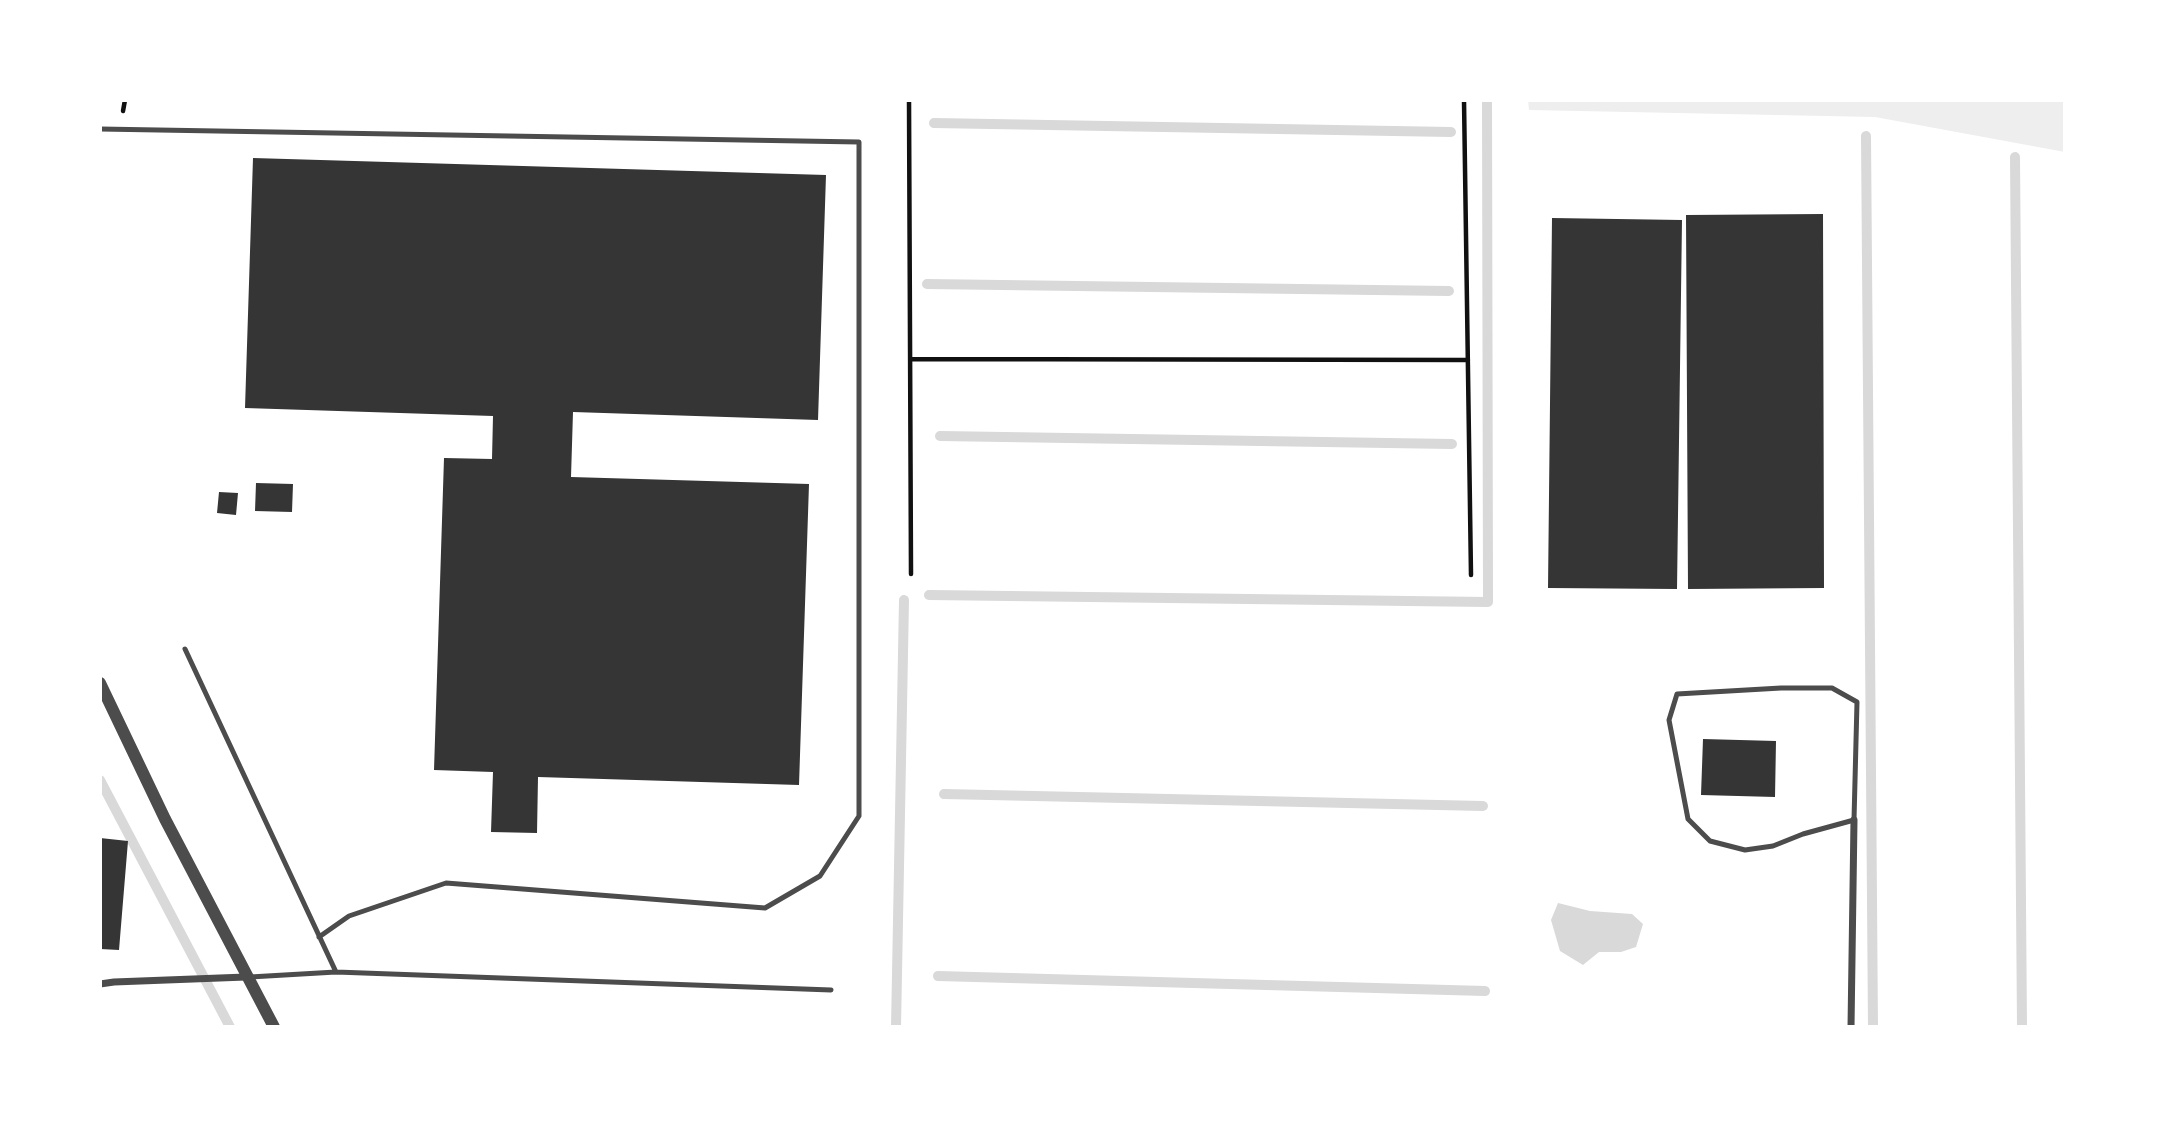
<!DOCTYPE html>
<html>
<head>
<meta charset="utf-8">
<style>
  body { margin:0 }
  #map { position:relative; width:2165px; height:1127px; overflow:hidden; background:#fff; font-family:"Noto Serif",serif }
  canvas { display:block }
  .frame { position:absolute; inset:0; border:102px solid #fff; pointer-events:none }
</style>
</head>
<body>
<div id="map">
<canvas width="2165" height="1127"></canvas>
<div class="frame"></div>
</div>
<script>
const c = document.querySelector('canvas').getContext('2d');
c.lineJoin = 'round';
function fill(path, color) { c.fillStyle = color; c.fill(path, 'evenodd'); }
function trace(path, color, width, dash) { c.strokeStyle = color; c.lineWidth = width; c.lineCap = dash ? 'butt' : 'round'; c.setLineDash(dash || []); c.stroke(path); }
const green = new Path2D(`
  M1528 100H2065V152L1875 117 1529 110Z`);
const water = new Path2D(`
  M1558 903 1590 911 1632 914 1643 924 1636 947 1621 952H1599L1583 965 1560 951 1551 920Z`);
const stream = new Path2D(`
  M934 123 1451 132
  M1866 136 1873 1027
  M2015 157 2022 1027
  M927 284 1449 291
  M940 436 1452 444
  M929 595 1488 602 1487 100
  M100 780 230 1027
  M944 794 1483 806
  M938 976 1485 991
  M896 1027 904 600`);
const building = new Path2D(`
  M253 158 826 175 818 420 573 412 571 477 809 484 799 785 538 777 537 833 491 832 493 772 434 770 444 458 492 459 493 416 245 408Z
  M1823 214 1824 588 1688 589 1686 215Z
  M1552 218 1682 220 1677 589 1548 588Z
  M256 483 293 484 292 512 255 511Z
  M219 492 238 493 236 515 217 513Z
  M1703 739 1776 741 1775 797 1701 795Z
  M100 838 128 841 119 950 100 949Z`);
const path = new Path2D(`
  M909 100 911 574
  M1464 100 1471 575
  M123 111 125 100
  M910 359 1468 360`);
const service = new Path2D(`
  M100 129 859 142V816L820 876 765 908 446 883 349 916 319 937
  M185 649 336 972
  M1781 688H1832L1857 702 1854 820 1803 834 1773 846 1745 850 1710 841 1688 819 1669 720 1677 694Z
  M250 977 336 972 831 990`);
const minor = new Path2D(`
  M100 984 114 982 246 977
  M1851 1027 1854 820`);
const tertiary = new Path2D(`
  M100 683 165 819 274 1027`);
fill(green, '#eee');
fill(water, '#d9d9d9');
trace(stream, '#d9d9d9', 10);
fill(building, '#353535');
trace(path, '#111', 4.5);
trace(service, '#4c4c4c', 5);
trace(minor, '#4c4c4c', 7);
trace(tertiary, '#4c4c4c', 12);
</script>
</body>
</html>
